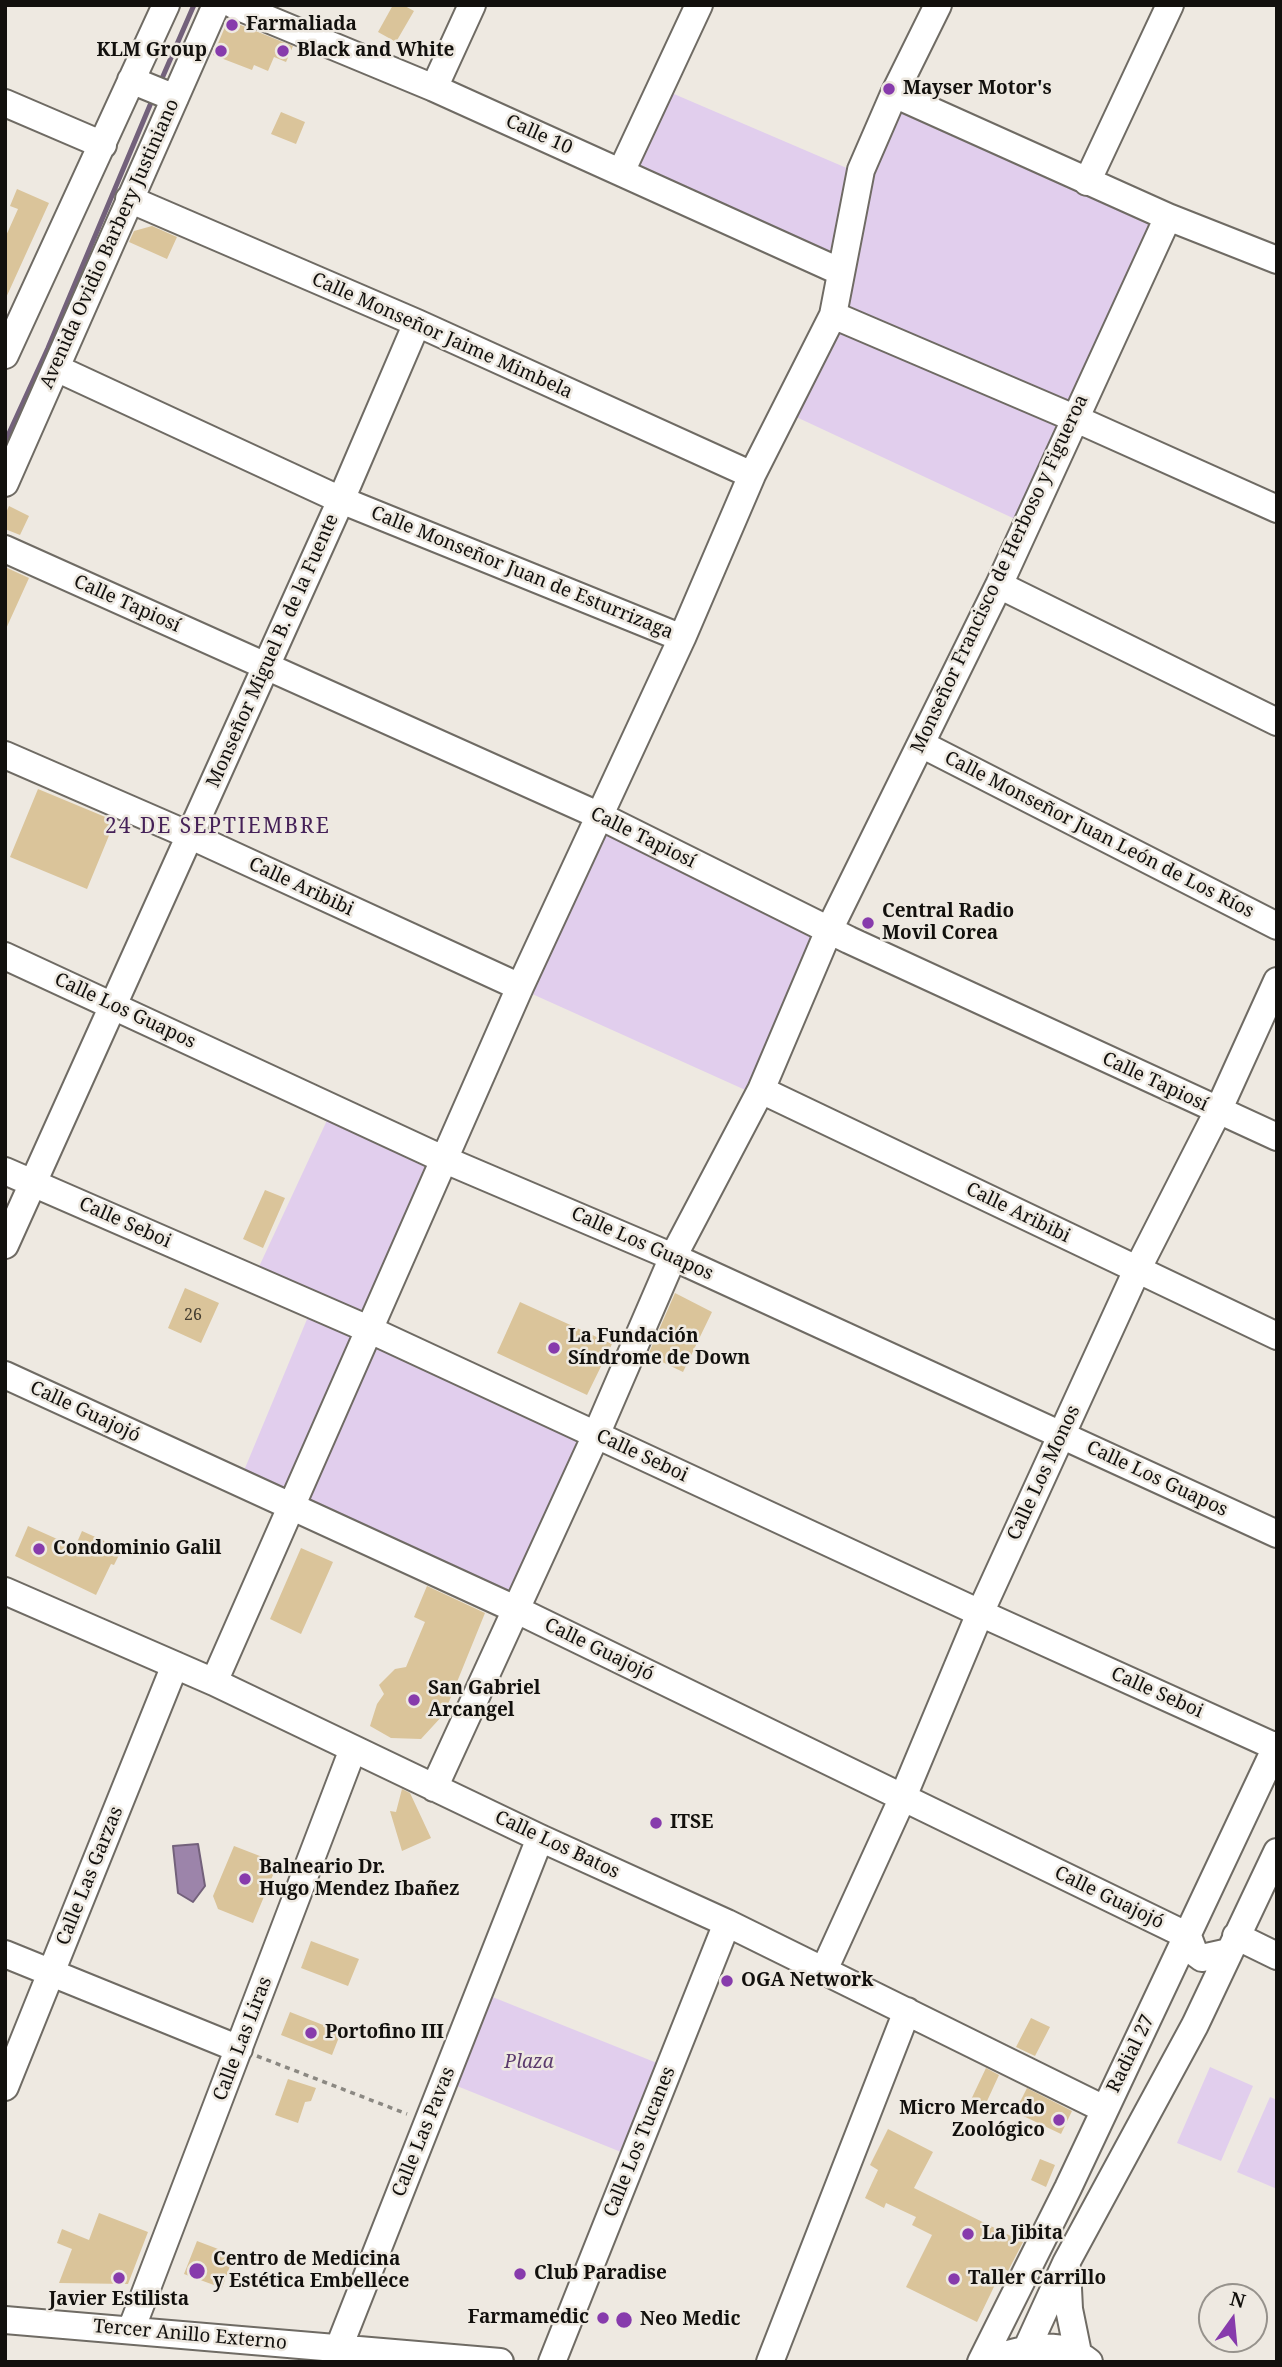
<!DOCTYPE html>
<html>
<head>
<meta charset="utf-8">
<style>
  body { margin:0 }
  #map { position:relative; width:1282px; height:2367px; overflow:hidden; background:#eee9e1; font-family:"Noto Serif",serif }
  canvas { display:block }
  .frame { position:absolute; inset:0; border:7px solid #12100d; pointer-events:none }
  .north { position:absolute; left:1198px; top:2283px; width:70px; height:70px; box-sizing:border-box; background:#eee9e1; border:2px solid #96928c; border-radius:50%; rotate:15deg; font-size:19px; font-weight:700; line-height:28px; text-align:center; color:#12100d }
  .north::after { content:''; display:block; margin:auto; width:24px; height:32px; background:#873bac; clip-path:polygon(50% 0,100% 100%,50% 72%,0 100%) }
</style>
</head>
<body>
<div id="map">
<canvas width="1282" height="2367"></canvas>
<div class="frame"></div>
<div class="north">N</div>
</div>
<script>
const c = document.querySelector('canvas').getContext('2d');
c.lineJoin = 'round';
function fill(path, color) { c.fillStyle = color; c.fill(path, 'evenodd'); }
function trace(path, color, width, dash) { c.strokeStyle = color; c.lineWidth = width; c.lineCap = dash ? 'butt' : 'round'; c.setLineDash(dash || []); c.stroke(path); }
function drawText(font, color, halo, rows, align = 'center') {
  c.font = font + ' "Noto Serif",serif'; c.lineWidth = 5; c.setLineDash([]); c.textBaseline = 'middle'; c.strokeStyle = halo; c.fillStyle = color; for (const [text, x, y, turn = 0] of rows) {
    c.save(); c.translate(x, y); c.rotate((+turn || 0) * Math.PI / 180); c.textAlign = isNaN(turn) ? turn : align; if (halo) c.strokeText(text, 0, 0); c.fillText(text, 0, 0); c.restore();
  }
}
const green = new Path2D(`
  M667 91 849 169 837 245 826 252 642 174 637 165Z
  M903 111 1151 218 1156 232 1070 400 1062 399 849 310 846 298 865 180 896 116Z
  M843 333 1054 418 1059 428 1017 520 792 415 836 334Z
  M614 834 820 935 752 1093 530 993 601 837Z
  M329 1116 424 1163 426 1172 369 1306 355 1312 257 1271Z
  M310 1312 348 1330 351 1339 289 1482 284 1487H277L243 1473Z
  M375 1345 571 1431 577 1440V1451L514 1589 506 1593 312 1505 307 1497Z
  M490 1996 662 2065 626 2154 452 2084Z
  M1210 2067 1253 2086 1221 2161 1177 2143Z
  M1270 2097 1277 2100V2189L1237 2172Z`);
const water = new Path2D(`
  M198 1844 205 1886 193 1902 178 1893 173 1846Z`);
const stream = new Path2D(`
  M160 83 194 5
  M5 442 48 348 153 98`);
const building = new Path2D(`
  M393 5H403L414 11 396 42 378 32Z
  M228 20 293 46 286 62 274 57 268 71 254 65 252 70 213 55Z
  M281 112 305 122 296 144 271 134Z
  M17 189 49 203 5 300V238L18 209 10 206Z
  M152 226 177 237 167 259 129 242 134 231Z
  M9 506 29 516 20 535 5 529V515Z
  M5 567 29 578 5 631Z
  M38 789 115 821 87 889 10 857Z
  M265 1190 285 1198 263 1248 243 1239Z
  M185 1288 219 1303 201 1343 168 1328Z
  M675 1293 712 1312 683 1372 648 1355Z
  M520 1302 612 1344 587 1395 497 1353Z
  M28 1526 75 1547 82 1531 122 1549 114 1565 111 1564 96 1595 15 1556Z
  M301 1548 333 1562 301 1634 270 1619Z
  M427 1586 485 1613 444 1714 421 1739 391 1738 370 1726 377 1704 384 1694 379 1685 395 1669 406 1667 425 1622 414 1617Z
  M402 1789 410 1793 431 1838 402 1851 390 1811 396 1812Z
  M234 1846 278 1863 253 1923 218 1909 213 1896Z
  M311 1941 359 1959 348 1986 301 1968Z
  M290 2012 341 2032 332 2055 281 2035Z
  M1031 2018 1050 2027 1035 2056 1016 2047Z
  M986 2068 999 2075 982 2112 968 2106Z
  M288 2079 316 2088 311 2101 305 2102 298 2123 275 2115Z
  M1027 2088 1072 2111 1061 2134 1015 2112Z
  M888 2129 933 2152 914 2188 1023 2242 1008 2271 1003 2268 977 2322 906 2287 932 2235 912 2225 916 2217 886 2203 884 2208 865 2198 878 2170 870 2165Z
  M1040 2159 1055 2165 1046 2187 1031 2180Z
  M99 2213 148 2232 128 2284 59 2283 72 2249 57 2243 62 2229 89 2240Z
  M197 2241 234 2255 222 2288 184 2274Z`);
const path = new Path2D(`
  M257 2056 407 2114`);
const minor = new Path2D(`
  M234 5 434 88 841 272
  M131 80 175 98
  M434 88 472 5
  M894 94 1168 217 1277 260
  M5 103 103 145
  M621 172 699 5
  M1087 182 1170 5
  M129 199 417 323 752 475
  M833 315 1074 418 1277 509
  M5 355 166 5
  M56 368 341 500 682 638
  M5 483 216 5
  M5 549 598 815 849 940 1277 1137
  M999 585 1277 722
  M921 744 1277 926
  M5 755 189 835 520 987
  M5 956 443 1159 673 1257 1277 1534
  M761 1090 1277 1336
  M5 1171 368 1329 980 1613 1276 1747
  M5 1245 341 500 417 323
  M5 1375 515 1609 1188 1936 1194 1952 1202 1958 1229 1952
  M5 1591 214 1682 540 1838 727 1923 1104 2109
  M214 1682 520 987 682 638 752 475 833 315 861 170 894 94 938 5
  M434 1788 596 1435 673 1257 761 1090 829 930 999 585 1168 217
  M1236 1936 1277 1956
  M5 1954 239 2049
  M824 1970 903 1797 980 1613 1137 1270 1218 1111 1277 981
  M5 2087 175 1665
  M1067 2268 1069 2309 1078 2353
  M5 2320 500 2362
  M131 2330 353 1749
  M339 2347 540 1838
  M1027 2348 1066 2263 1195 2025 1277 1852
  M552 2362 727 1923
  M770 2362 907 2011
  M981 2362 1068 2188 1277 1745
  M983 2362C1018 2351 1056 2336 1089 2362`);
const markers = [
  [232,25,7,"#873bac"],
  [221,51,7,"#873bac"],
  [283,51,7,"#873bac"],
  [889,89,7,"#873bac"],
  [868,923,7,"#873bac"],
  [554,1348,7,"#873bac"],
  [39,1549,7,"#873bac"],
  [414,1700,7,"#873bac"],
  [656,1823,7,"#873bac"],
  [245,1879,7,"#873bac"],
  [727,1981,7,"#873bac"],
  [311,2033,7,"#873bac"],
  [1059,2120,7,"#873bac"],
  [968,2234,7,"#873bac"],
  [197,2271,9,"#873bac"],
  [520,2274,7,"#873bac"],
  [119,2278,7,"#873bac"],
  [954,2279,7,"#873bac"],
  [603,2318,7,"#873bac"],
  [624,2320,9,"#873bac"]
];
const numberNames = [
  ["26",193,1315]
];
const poiNames = [
  ["Farmaliada",246,25],
  ["KLM Group",207,51,"right"],
  ["Black and White",297,51],
  ["Mayser Motor's",903,89],
  ["Central Radio",882,912],
  ["Movil Corea",882,934],
  ["La Fundación",568,1337],
  ["Síndrome de Down",568,1359],
  ["Condominio Galil",53,1549],
  ["San Gabriel",428,1689],
  ["Arcangel",428,1711],
  ["ITSE",670,1823],
  ["Balneario Dr.",259,1868],
  ["Hugo Mendez Ibañez",259,1890],
  ["OGA Network",741,1981],
  ["Portofino III",325,2033],
  ["Micro Mercado",1045,2109,"right"],
  ["Zoológico",1045,2131,"right"],
  ["La Jibita",982,2234],
  ["Centro de Medicina",213,2260],
  ["y Estética Embellece",213,2282],
  ["Club Paradise",534,2274],
  ["Taller Carrillo",968,2279],
  ["Javier Estilista",119,2300,"center"],
  ["Farmamedic",589,2318,"right"],
  ["Neo Medic",640,2320]
];
const streetNames = [
  ["Calle 10",539,135,24],
  ["Avenida Ovidio Barbery Justiniano",110,244,-66],
  ["Calle Monseñor Jaime Mimbela",442,336,24],
  ["Calle Monseñor Juan de Esturrizaga",522,573,22],
  ["Monseñor Francisco de Herboso y Figueroa",1000,574,-65],
  ["Calle Tapiosí",127,604,24],
  ["Monseñor Miguel B. de la Fuente",273,651,-66],
  ["Calle Monseñor Juan León de Los Ríos",1099,835,27],
  ["Calle Tapiosí",643,838,26],
  ["Calle Aribibi",301,887,25],
  ["Calle Los Guapos",125,1011,25],
  ["Calle Tapiosí",1155,1082,25],
  ["Calle Aribibi",1018,1213,26],
  ["Calle Seboi",125,1223,24],
  ["Calle Los Guapos",642,1244,24],
  ["Calle Guajojó",85,1412,25],
  ["Calle Seboi",642,1456,25],
  ["Calle Los Monos",1044,1473,-65],
  ["Calle Los Guapos",1157,1479,25],
  ["Calle Guajojó",599,1650,26],
  ["Calle Seboi",1157,1693,24],
  ["Calle Los Batos",557,1845,25],
  ["Calle Las Garzas",90,1876,-68],
  ["Calle Guajojó",1109,1898,26],
  ["Calle Las Liras",243,2039,-69],
  ["Radial 27",1131,2054,-64],
  ["Calle Las Pavas",424,2132,-68],
  ["Calle Los Tucanes",640,2142,-68],
  ["Tercer Anillo Externo",190,2335,5]
];
const parkNames = [
  ["Plaza",529,2063]
];
const neighbourhoodNames = [
  ["24 DE SEPTIEMBRE",218,827]
];
fill(green, '#e1ceed');
fill(water, '#9c84aa');
trace(water, '#73617b', 2);
trace(stream, '#73617b', 5);
fill(building, '#dac49a');
trace(minor, '#6f6b64', 30);
trace(path, '#8b8882', 3.5, [5, 5]);
trace(minor, '#fff', 26);
for (const [x, y, r, color] of markers) { const dot = new Path2D(); dot.arc(x, y, r, 0, 2 * Math.PI); c.fillStyle = color; c.fill(dot); trace(dot, '#eee9e1', 2.5); }
drawText('16px', '#443d30', null, numberNames);
drawText('bold 19px', '#12100d', '#eee9e1', poiNames, 'left');
drawText('19px', '#12100d', '#eee9e1', streetNames);
drawText('italic 19px', '#5b3a6d', '#eee9e1', parkNames);
c.letterSpacing = '2px';
drawText('21px', '#452158', '#eee9e1', neighbourhoodNames);
c.letterSpacing = '0px';
</script>
</body>
</html>
